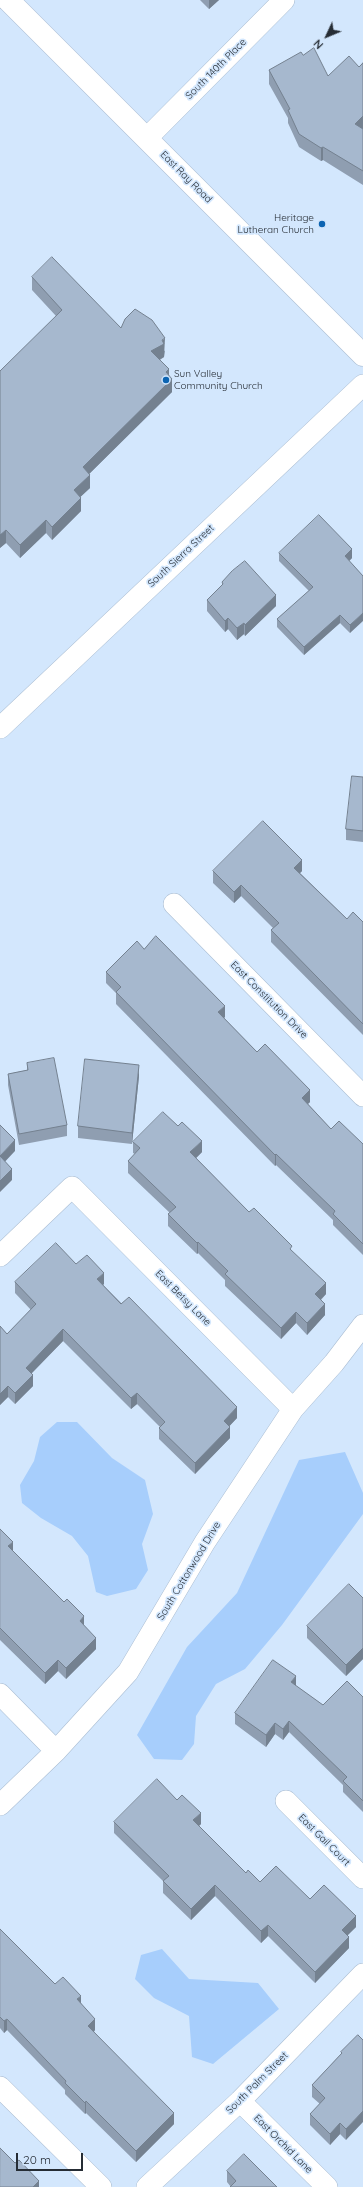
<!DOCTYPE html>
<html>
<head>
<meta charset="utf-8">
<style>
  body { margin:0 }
  #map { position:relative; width:363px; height:2187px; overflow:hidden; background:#d3e7fd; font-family:Quicksand,sans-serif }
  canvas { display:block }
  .north { position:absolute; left:307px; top:16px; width:40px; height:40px; -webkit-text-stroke:3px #d3e7fd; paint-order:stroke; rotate:226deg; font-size:11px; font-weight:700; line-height:16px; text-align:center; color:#262d35 }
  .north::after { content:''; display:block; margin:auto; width:14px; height:18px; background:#262d35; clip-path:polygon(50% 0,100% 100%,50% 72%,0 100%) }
  .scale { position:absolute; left:16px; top:2153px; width:67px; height:18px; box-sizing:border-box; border:2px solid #262d35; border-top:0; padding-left:5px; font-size:12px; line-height:14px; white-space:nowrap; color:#262d35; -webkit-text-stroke:3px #d3e7fd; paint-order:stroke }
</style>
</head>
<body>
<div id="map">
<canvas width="363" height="2187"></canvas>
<div class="north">N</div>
<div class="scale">20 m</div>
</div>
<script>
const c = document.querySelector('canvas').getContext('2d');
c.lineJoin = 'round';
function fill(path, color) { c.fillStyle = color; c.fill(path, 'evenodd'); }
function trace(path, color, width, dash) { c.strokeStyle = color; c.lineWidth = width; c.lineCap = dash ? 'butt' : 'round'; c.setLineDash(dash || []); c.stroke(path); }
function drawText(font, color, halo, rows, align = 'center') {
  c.font = font + ' Quicksand,sans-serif'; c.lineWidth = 3.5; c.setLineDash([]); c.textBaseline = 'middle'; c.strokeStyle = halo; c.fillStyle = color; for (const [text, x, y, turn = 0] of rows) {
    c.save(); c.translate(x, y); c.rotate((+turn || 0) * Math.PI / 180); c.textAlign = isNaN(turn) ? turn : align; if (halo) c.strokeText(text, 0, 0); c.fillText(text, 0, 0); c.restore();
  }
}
const green = new Path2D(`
  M57 1422H77L112 1458 145 1480 153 1514 142 1544 148 1570 136 1589 107 1596 96 1592 88 1556 72 1536 41 1518 22 1503 20 1485 34 1461 40 1437Z
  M345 1452 363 1493V1514L282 1625 245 1669 216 1684 196 1716 194 1744 182 1760 154 1759 137 1735 187 1647 237 1593 299 1460Z
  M162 1949 189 1979 258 1983 279 2009 213 2064 192 2057 189 2016 154 1998 135 1979 141 1955Z`);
const minor = new Path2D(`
  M147 138 284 0
  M0 728 363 385
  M174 904 363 1096
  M0 1256 72 1187 293 1409
  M0 1694 56 1751
  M286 1801 363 1878
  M0 1805 56 1751 128 1672 205 1542 293 1409 334 1363 363 1325
  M0 2087 101 2187
  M240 2101 327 2187
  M147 2187 240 2101 363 1974`);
const primary = new Path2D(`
  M8 0 363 355`);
const wall = new Path2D(`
  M200 0H219L209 9Z
  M303 55 328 76 359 67 363 62V185L323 160 321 161 299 147 288 123V118L269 84V70Z
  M32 277 121 328 165 351 164 357 160 360 169 375 172 392 89 474 90 488 80 497 81 511 52 540 46 533 20 558 6 543 0 548 56 316 32 290Z
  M279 553 352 558 349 561 363 576 350 633 340 623 304 655 277 627V619L309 591 279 561Z
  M222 582 276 606 245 636 244 634 237 640 228 629 225 632 207 611V600L222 585Z
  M363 777V842L346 840V829Z
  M213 871H302L300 873 347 919 363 922V1035L271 942V930L273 928 241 896 234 903 213 883Z
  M144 949 225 1017 224 1018 257 1052 310 1102 308 1104 331 1129 363 1144V1255L333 1225V1220L276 1165 275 1166 116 1004V993L106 983V972Z
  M27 1063 67 1125V1136L19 1145 8 1085V1074L27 1070Z
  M139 1076 132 1144 78 1138V1126Z
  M133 1142 202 1152 196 1158 249 1212 292 1251 326 1294 321 1300 325 1315 307 1335 296 1323 281 1339 225 1286V1280L198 1253 197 1254 168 1226V1214L170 1213 128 1173V1161L135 1154 133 1153Z
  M76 1264 104 1284 103 1285 237 1418 229 1426 230 1438 195 1474 159 1439V1428L160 1427 137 1404 131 1409 63 1341 32 1373 33 1386 15 1404 8 1397 0 1405V1326L7 1334 31 1310 15 1293V1282Z
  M0 1529 13 1551 84 1626 96 1649 66 1679 58 1671 45 1684 0 1640Z
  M363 1598V1659L346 1676 307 1638V1626Z
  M296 1686 323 1705 363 1697V1812L343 1792V1785L289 1732 283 1740 275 1734 266 1747 235 1724V1713Z
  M177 1800 201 1824 199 1826 246 1873 260 1882 310 1899 356 1927 347 1935 349 1948 315 1983 268 1936 261 1943 215 1896 191 1920 163 1893V1881L114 1833V1822Z
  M0 1929 55 1984 81 2003 95 2030 94 2032 174 2124 136 2162 86 2113 85 2114 65 2094V2090L7 2030 4 2033 0 2028Z
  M358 2035 346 2140 340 2134 330 2145 310 2125V2114L320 2104 312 2097V2085L341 2054V2052Z
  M227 2171 277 2187H231L227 2182Z`);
const shadedWall = new Path2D(`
  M209 0H219L209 9Z
  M363 116V129L355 124Z
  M323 147V160L321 161V148Z
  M165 338 164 357 151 364V351Z
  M169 369V382L172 379V392L83 480V467Z
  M90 475V488L74 503V490Z
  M81 498V511L52 540V527Z
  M46 520V533L20 558V545Z
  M6 530V543L0 548V535Z
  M352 549V558L345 565V556Z
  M276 595V606L245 636V625Z
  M363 613V621L350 633V625Z
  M340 615V623L304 655V647Z
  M228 618V629L225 632V621Z
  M244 623V634L237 640V628Z
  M302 860V871L294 879V868Z
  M241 885V896L234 903V892Z
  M225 1006V1017L218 1023V1012Z
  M139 1065V1076L132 1144V1133Z
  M310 1090V1102L302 1109V1098Z
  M15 1140V1151L0 1167V1156Z
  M202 1141V1152L190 1164V1152Z
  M276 1154V1165L275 1166V1155Z
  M12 1169V1180L0 1192V1181Z
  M198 1242V1253L197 1254V1243Z
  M104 1273V1284L97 1290V1279Z
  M326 1283V1294L315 1305V1294Z
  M325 1304V1315L307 1335V1323Z
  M296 1312V1323L281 1339V1328Z
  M63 1329V1341L26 1379V1368Z
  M33 1375V1386L15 1404V1393Z
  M8 1386V1397L0 1405V1394Z
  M137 1393V1404L131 1409V1398Z
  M237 1407V1418L224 1432V1421Z
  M230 1427V1438L195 1474V1463Z
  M13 1542V1553L8 1546Z
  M84 1616V1628L80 1621Z
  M96 1638V1649L66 1679V1668Z
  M363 1648V1659L346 1676V1665Z
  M58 1660V1671L45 1684V1673Z
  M296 1676V1687L291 1682Z
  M289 1721V1732L283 1740V1729Z
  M275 1723V1734L266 1747V1735Z
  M201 1813V1824L193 1831V1820Z
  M215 1885V1896L191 1920V1909Z
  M356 1916V1927L342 1941V1930Z
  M268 1925V1936L261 1943V1931Z
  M349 1937V1948L315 1983V1972Z
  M81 1996V2007L77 1999Z
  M7 2019V2030L4 2033V2021Z
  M95 2019V2030L88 2037V2026Z
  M86 2101V2113L85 2114V2103Z
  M363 2111V2122L346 2140V2129Z
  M174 2113V2124L136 2162V2151Z
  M340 2123V2134L330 2145V2134Z
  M39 2181V2187H33Z`);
const building = new Path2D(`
  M314 48 328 76 349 56 359 67 363 63V116L355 124 363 129V171L323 147 321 148 299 134 288 110 290 109 269 70 301 52 303 55Z
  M52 257 121 328 125 319 135 309 152 320 165 338 162 340 164 344 151 351 169 369 166 372 172 379 83 467 90 475 74 490 81 498 52 527 46 520 20 545 6 530 0 535V371L62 310 32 277Z
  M319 515 352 549 345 556 363 576V613L350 625 340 615 304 647 277 619 313 587 279 553Z
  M245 561 276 595 245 625 244 623 237 628 228 618 225 621 207 600 223 584 222 582 232 571Z
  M352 776 363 777V831L346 829Z
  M263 821 302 860 294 868 347 919 353 912 363 922V1024L271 930 279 923 241 885 234 892 213 871Z
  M156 936 225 1006 218 1012 257 1052 265 1044 310 1090 302 1098 331 1129 339 1121 363 1144V1244L333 1214 335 1211 276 1154 275 1155 116 992 121 987 106 972 137 941 144 949Z
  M54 1058 67 1125 19 1134 8 1074 28 1070 27 1063Z
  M85 1059 139 1065 132 1133 78 1126Z
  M163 1112 178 1126 182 1122 202 1141 190 1152 249 1212 254 1208 292 1246 290 1249 326 1283 315 1294 325 1304 307 1323 296 1312 281 1328 225 1274 228 1271 198 1242 197 1243 168 1214 176 1207 128 1161 140 1148 133 1142Z
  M0 1125 15 1140 0 1156Z
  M0 1156 12 1169 0 1181Z
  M56 1243 76 1264 87 1255 104 1273 97 1279 121 1304 129 1297 237 1407 224 1421 230 1427 195 1463 159 1428 165 1422 137 1393 131 1398 63 1329 26 1368 33 1375 15 1393 8 1386 0 1394V1326L7 1334 36 1304 15 1282Z
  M0 1529 13 1542 8 1546 64 1602 67 1599 84 1616 80 1621 96 1638 66 1668 58 1660 45 1673 0 1628Z
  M349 1584 363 1598V1648L346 1665 307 1626Z
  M273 1660 296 1676 291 1682 323 1705 347 1681 363 1697V1801L343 1781 347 1777 289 1721 283 1729 275 1723 266 1735 235 1713Z
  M157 1779 177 1800 182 1795 201 1813 193 1820 246 1873 248 1870 260 1882 276 1866 310 1899 324 1885 356 1916 342 1930 349 1937 315 1972 268 1925 261 1931 215 1885 191 1909 163 1881 169 1876 114 1822Z
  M0 1929 55 1984 63 1977 81 1996 77 1999 95 2019 88 2026 174 2113 136 2151 86 2101 85 2103 65 2083 66 2081 7 2019 4 2021 0 2017Z
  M358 2035 363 2040V2111L346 2129 340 2123 330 2134 310 2114 325 2098 312 2085 342 2053 341 2052Z
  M0 2148 15 2163 19 2160 39 2181 33 2187H0Z
  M244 2154 277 2187H230L236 2181 227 2171Z`);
const markers = [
  [322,224,4,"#0c64b2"],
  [166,380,4,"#0c64b2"]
];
const streetNames = [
  ["South 140th Place",216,69,-45],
  ["East Ray Road",186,177,45],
  ["South Sierra Street",181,556,-43],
  ["East Constitution Drive",269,1000,45],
  ["East Betsy Lane",183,1298,45],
  ["South Cottonwood Drive",189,1571,-59],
  ["East Gail Court",324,1840,45],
  ["South Palm Street",257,2083,-45],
  ["East Orchid Lane",283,2144,45]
];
const poiNames = [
  ["Heritage",314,218],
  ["Lutheran Church",314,230],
  ["Sun Valley",174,374,"left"],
  ["Community Church",174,386,"left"]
];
fill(green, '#a7cefc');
trace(minor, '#abbed3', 22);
trace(primary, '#abbed3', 23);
trace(minor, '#fff', 21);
trace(primary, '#fff', 22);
fill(wall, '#8f9eb1');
fill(shadedWall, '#748190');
fill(building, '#a6b8ce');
trace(building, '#748190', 1);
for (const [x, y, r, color] of markers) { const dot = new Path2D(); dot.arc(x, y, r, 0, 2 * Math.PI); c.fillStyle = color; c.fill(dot); trace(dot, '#d3e7fd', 1.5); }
drawText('10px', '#262d35', '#d3e7fd', streetNames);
drawText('10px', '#262d35', '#d3e7fd', poiNames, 'right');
</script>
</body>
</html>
